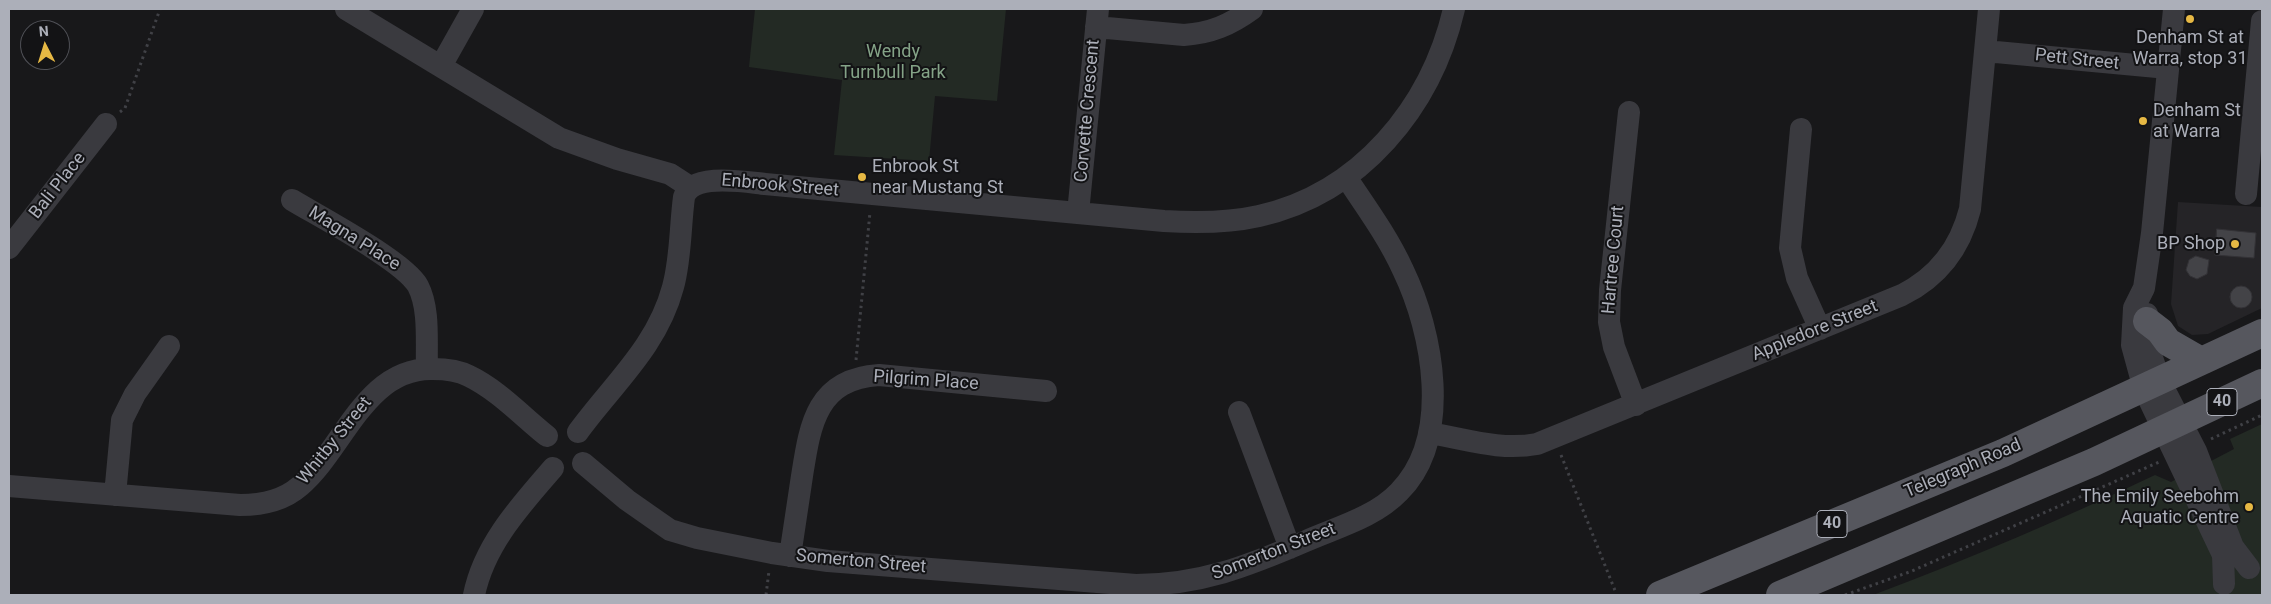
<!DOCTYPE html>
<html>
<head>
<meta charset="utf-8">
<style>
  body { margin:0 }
  #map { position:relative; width:2271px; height:604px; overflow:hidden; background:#18181a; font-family:Roboto,sans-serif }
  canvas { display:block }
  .frame { position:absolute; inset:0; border:10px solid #acafb9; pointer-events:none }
  .north { position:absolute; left:20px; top:20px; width:50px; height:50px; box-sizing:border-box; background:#131315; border:1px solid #505157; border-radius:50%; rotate:355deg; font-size:14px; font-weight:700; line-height:20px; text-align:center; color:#acafb9 }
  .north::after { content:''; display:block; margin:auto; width:18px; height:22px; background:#e6b844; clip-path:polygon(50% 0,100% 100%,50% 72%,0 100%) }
</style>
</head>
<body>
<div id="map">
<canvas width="2271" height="604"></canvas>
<div class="frame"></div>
<div class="north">N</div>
</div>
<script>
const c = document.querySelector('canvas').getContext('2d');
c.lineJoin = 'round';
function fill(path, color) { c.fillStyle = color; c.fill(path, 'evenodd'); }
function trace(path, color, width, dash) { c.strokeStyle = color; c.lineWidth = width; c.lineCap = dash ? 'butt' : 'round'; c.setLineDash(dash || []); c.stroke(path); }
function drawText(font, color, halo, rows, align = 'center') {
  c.font = font + ' Roboto,sans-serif'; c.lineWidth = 4; c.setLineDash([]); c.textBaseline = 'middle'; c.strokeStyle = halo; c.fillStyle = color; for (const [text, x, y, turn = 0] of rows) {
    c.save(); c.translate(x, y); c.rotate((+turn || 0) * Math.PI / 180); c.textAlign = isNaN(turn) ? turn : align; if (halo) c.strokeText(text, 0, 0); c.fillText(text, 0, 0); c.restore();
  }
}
const built = new Path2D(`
  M2178 202 2262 207V308L2208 334 2192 335 2178 326 2171 304Z`);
const green = new Path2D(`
  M755 9H1006L997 101 935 96 929 161 834 155 842 80 749 67Z
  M2262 424V595H1873C1969 559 2063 519 2155 475L2171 482 2234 449 2230 439Z`);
const building = new Path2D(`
  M2217 229 2256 233 2254 258 2215 255Z
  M2196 256 2209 260 2207 274 2197 279 2190 276 2186 270 2189 260Z
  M2230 297a11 11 0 1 1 22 0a11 11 0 1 1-22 0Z`);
const path = new Path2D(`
  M120 112 125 108 160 9
  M856 360 870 212
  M2211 439 2262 415
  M1561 455 1616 593
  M766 595 769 571
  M1845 595 1912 571 2159 462`);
const minor = new Path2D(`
  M346 9 559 138 617 159 670 174 690 187
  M2174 9 2152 233 2144 288 2134 308 2132 345 2144 389 2223 555 2224 584
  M1096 27 1184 35C1211 33 1230 25 1252 9
  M1985 51 2168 68
  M441 66 473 9
  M1629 112 1610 290 1609 322 1614 347 1636 405
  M1801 129 1790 248 1797 278 1820 329
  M2246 194 2262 21
  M292 200C320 217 404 261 418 286 430 309 426 343 427 369
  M1078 213 1098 9
  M9 248 106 124
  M2147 314V343L2160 381 2196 451 2233 547 2249 568
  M1239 412 1290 548
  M578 432C613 384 657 347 673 287 681 258 680 227 684 197 692 172 745 182 765 184L1164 221C1196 223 1228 223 1259 216 1361 193 1431 107 1454 9
  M1429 433C1466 439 1500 451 1537 444L1902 295C1938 277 1960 249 1970 209L1989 9
  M583 463 627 500 657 521 670 530 697 538 772 553 828 561 1136 585C1200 585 1248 566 1306 541 1338 527 1375 517 1399 492 1453 438 1433 332 1403 270 1388 237 1366 207 1346 177
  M9 486 240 505C262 505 283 501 300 486 343 450 365 368 432 369 444 369 458 370 469 376 498 390 522 416 547 436
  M115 495 122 420 135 394 169 346
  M790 556C794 529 798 503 802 476 810 425 816 379 879 375L1046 391
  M474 595C484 545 520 506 553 468`);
const major = new Path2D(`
  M2147 321 2160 331 2168 342 2201 361
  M1660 595 2003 453 2262 333
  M1780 595 2094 462 2262 383`);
const markers = [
  [2190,19,5,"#e6b844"],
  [2143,121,5,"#e6b844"],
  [862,177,5,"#e6b844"],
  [2235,244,5,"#e6b844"],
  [2249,507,5,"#e6b844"]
];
const shields = [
  [2222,402,30],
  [1832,524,30]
];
const shieldNames = [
  ["40",2222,402],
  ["40",1832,524]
];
const poiNames = [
  ["Denham St at",2190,38,"center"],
  ["Warra, stop 31",2190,59,"center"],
  ["Denham St",2153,111],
  ["at Warra",2153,132],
  ["Enbrook St",872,167],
  ["near Mustang St",872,188],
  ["BP Shop",2225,244,"right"],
  ["The Emily Seebohm",2239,497,"right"],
  ["Aquatic Centre",2239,518,"right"]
];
const parkNames = [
  ["Wendy",893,52],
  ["Turnbull Park",893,73]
];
const streetNames = [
  ["Pett Street",2077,60,6],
  ["Corvette Crescent",1088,111,-85],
  ["Bali Place",58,186,-52],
  ["Enbrook Street",780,186,5],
  ["Magna Place",354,239,32],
  ["Hartree Court",1614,260,-85],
  ["Appledore Street",1815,331,-22],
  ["Pilgrim Place",926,381,4],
  ["Whitby Street",335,441,-51],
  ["Telegraph Road",1963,469,-23],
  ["Somerton Street",1274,552,-21],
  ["Somerton Street",861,562,5]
];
fill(built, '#252427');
fill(green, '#232a24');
fill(building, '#434347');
trace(building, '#333236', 1);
trace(path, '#404146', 3, [2.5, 4]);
trace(minor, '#3a3a3f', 22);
trace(major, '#56575e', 28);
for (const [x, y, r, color] of markers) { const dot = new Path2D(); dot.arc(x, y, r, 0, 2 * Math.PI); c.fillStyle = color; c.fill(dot); trace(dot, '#131315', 2); }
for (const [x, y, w] of shields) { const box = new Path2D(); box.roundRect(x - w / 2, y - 13.5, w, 27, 4); c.fillStyle = '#131315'; c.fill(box); trace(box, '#acafb9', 1); }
drawText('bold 16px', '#acafb9', null, shieldNames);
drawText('18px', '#acafb9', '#131315', poiNames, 'left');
drawText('18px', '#84a387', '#131315', parkNames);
drawText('18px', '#acafb9', '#131315', streetNames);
</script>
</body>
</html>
